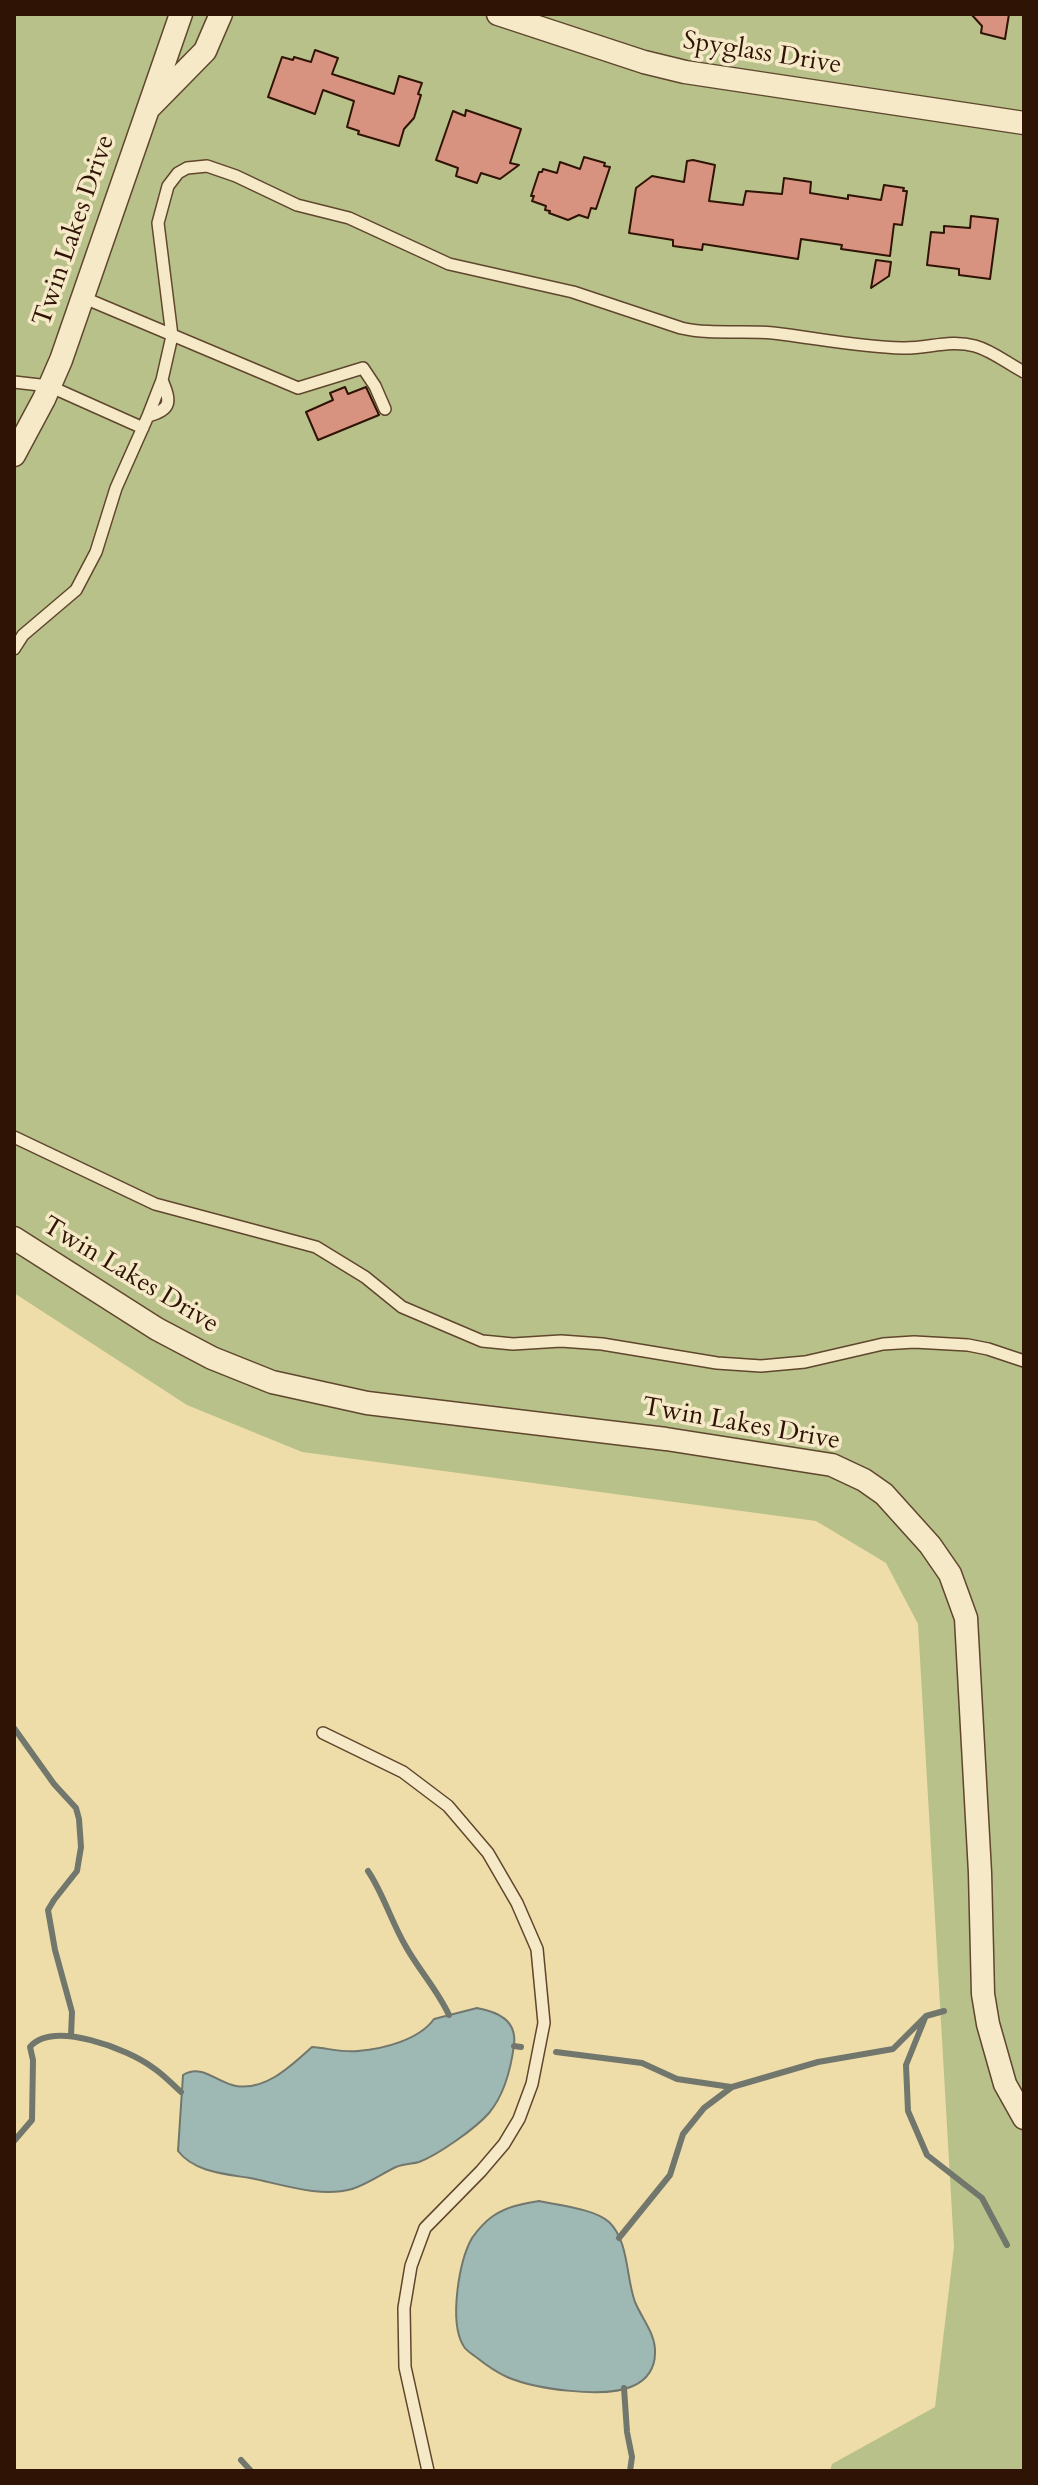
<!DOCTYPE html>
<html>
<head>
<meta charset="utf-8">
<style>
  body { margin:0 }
  #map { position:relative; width:1038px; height:2485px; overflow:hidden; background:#efdda9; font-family:Cardo,serif }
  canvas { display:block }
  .frame { position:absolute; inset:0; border:16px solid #2f1304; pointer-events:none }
</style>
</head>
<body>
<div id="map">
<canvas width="1038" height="2485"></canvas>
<div class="frame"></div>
</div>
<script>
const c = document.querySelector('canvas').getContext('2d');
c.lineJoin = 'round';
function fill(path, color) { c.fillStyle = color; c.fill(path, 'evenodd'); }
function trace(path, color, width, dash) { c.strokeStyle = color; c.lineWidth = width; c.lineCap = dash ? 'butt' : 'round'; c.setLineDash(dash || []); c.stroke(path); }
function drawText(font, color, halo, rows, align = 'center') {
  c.font = font + ' Cardo,serif'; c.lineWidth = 7; c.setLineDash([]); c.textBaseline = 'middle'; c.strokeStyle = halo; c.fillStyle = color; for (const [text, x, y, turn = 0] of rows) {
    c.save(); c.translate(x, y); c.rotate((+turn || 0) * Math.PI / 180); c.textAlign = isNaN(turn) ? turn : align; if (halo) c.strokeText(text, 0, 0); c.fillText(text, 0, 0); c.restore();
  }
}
const green = new Path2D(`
  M14 14H1024V2471H830L832 2464 935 2407 954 2247 918 1624 886 1563 816 1521 302 1452 187 1405 14 1293Z`);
const water = new Path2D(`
  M477 2008C498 2012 517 2020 514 2045 511 2068 504 2095 489 2113 476 2128 438 2155 419 2162 412 2164 403 2164 396 2167 381 2174 368 2184 352 2189 320 2198 281 2184 250 2178 225 2174 194 2172 178 2151L183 2075C202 2063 217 2083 236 2086 266 2091 292 2065 312 2047 327 2048 344 2053 358 2051 383 2049 419 2040 434 2019Z
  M539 2201C558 2205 595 2209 609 2222 629 2241 626 2278 635 2302 642 2319 656 2334 655 2353 655 2368 647 2380 633 2386 605 2399 535 2389 507 2377 496 2372 486 2365 476 2357 472 2354 465 2350 463 2345 449 2321 459 2261 472 2238 477 2231 486 2221 493 2216 508 2206 522 2204 539 2201Z`);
const stream = new Path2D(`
  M14 1728 54 1784 76 1808 79 1819 81 1847 77 1871 54 1900 48 1910 55 1950 72 2012 71 2036
  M368 1871C383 1893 391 1921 405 1945 418 1969 437 1989 449 2015
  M925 2018 906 2065 908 2111 927 2155 982 2198 1007 2245
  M514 2046 521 2047
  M556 2052 642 2063 677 2079 731 2087
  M14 2141 32 2120 33 2060 30 2047C53 2020 128 2049 152 2067 163 2074 172 2084 181 2092
  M619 2238 670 2175 683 2134 704 2108 732 2087 818 2062 893 2049 926 2016 944 2011
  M624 2388 627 2432 632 2457 630 2471
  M241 2460 251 2471`);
const building = new Path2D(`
  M971 14H1009L1005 39 981 33 982 26Z
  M315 50 338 58 332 74 394 94 399 76 422 83 418 94 421 95 414 118 404 129 399 146 358 134 359 131 347 127 354 101 323 90 315 114 268 97 282 57 293 60 294 57 311 62Z
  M466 110 521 129 510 163 519 165 500 179 481 173 477 183 456 176 458 168 436 160 453 111 465 116Z
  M584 157 605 163 604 166 610 167 596 209 591 208 588 218 579 215 568 220 549 213 550 211 545 210 546 206 532 201 534 196H531L539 172H542L543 169 557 173 560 162 580 169Z
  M693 160 715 165 709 201 743 205 746 191 782 194 784 178 811 182 810 193 848 199V195L881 200 884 185 904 188 903 191H907L902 225 894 224 890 256 841 249 842 245 801 239 798 259 703 244 702 250 673 246V240L629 233 636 188 652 176 684 182 687 161Z
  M971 216 998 219 990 279 959 275V269L927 265 931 232 944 233V226L970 228Z
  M876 260 891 262 889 276 871 288Z
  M345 387 348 394 366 387 379 415 318 440 306 412 333 400 330 393Z`);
const lane = new Path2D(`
  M82 297 298 388 363 368 375 386 385 409
  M14 382 49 386 143 428
  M148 416C172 409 171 402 162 380
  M14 649 23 635 76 590 96 552 116 488 148 416 162 380 172 336 158 223 168 186 178 173 187 168 207 166 236 176 297 205 349 218 449 264 573 292 681 328C711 335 743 330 773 333 816 338 859 347 902 348 927 349 949 339 975 346 993 351 1008 364 1024 372
  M14 1137 155 1204 316 1247 365 1277 402 1307 482 1341 513 1344 561 1341 602 1344 717 1363 761 1366 805 1362 883 1344 914 1342 968 1345 988 1349 1024 1361
  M323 1733 403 1772 448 1806 488 1853 517 1903 537 1949 544 2023 532 2084 519 2119 504 2144 481 2171 425 2228 411 2266 404 2308 405 2367 428 2471`);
const street = new Path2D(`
  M498 14 644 62 685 72 1024 123
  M149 108 205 51 221 14
  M14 455 44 399 61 360 181 14
  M14 1238 157 1329 212 1358 272 1382 367 1403 666 1439 832 1465 864 1480 884 1494 930 1545 950 1574 966 1618 980 1873 983 1994 988 2024 1005 2084 1024 2118`);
const streetNames = [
  ["Spyglass Drive",762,54,9],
  ["Twin Lakes Drive",75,231,-71],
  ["Twin Lakes Drive",130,1276,31],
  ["Twin Lakes Drive",741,1425,10]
];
fill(green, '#b8c189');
fill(water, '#9eb9b3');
trace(water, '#72776d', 2);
trace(stream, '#72776d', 6);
fill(building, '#d79280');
trace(building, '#2f1304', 2);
trace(lane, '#5f462d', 14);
trace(street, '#5f462d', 25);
trace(lane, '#f5e9c7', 11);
trace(street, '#f5e9c7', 22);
drawText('26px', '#2f1304', '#f5e9c7', streetNames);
</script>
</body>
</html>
